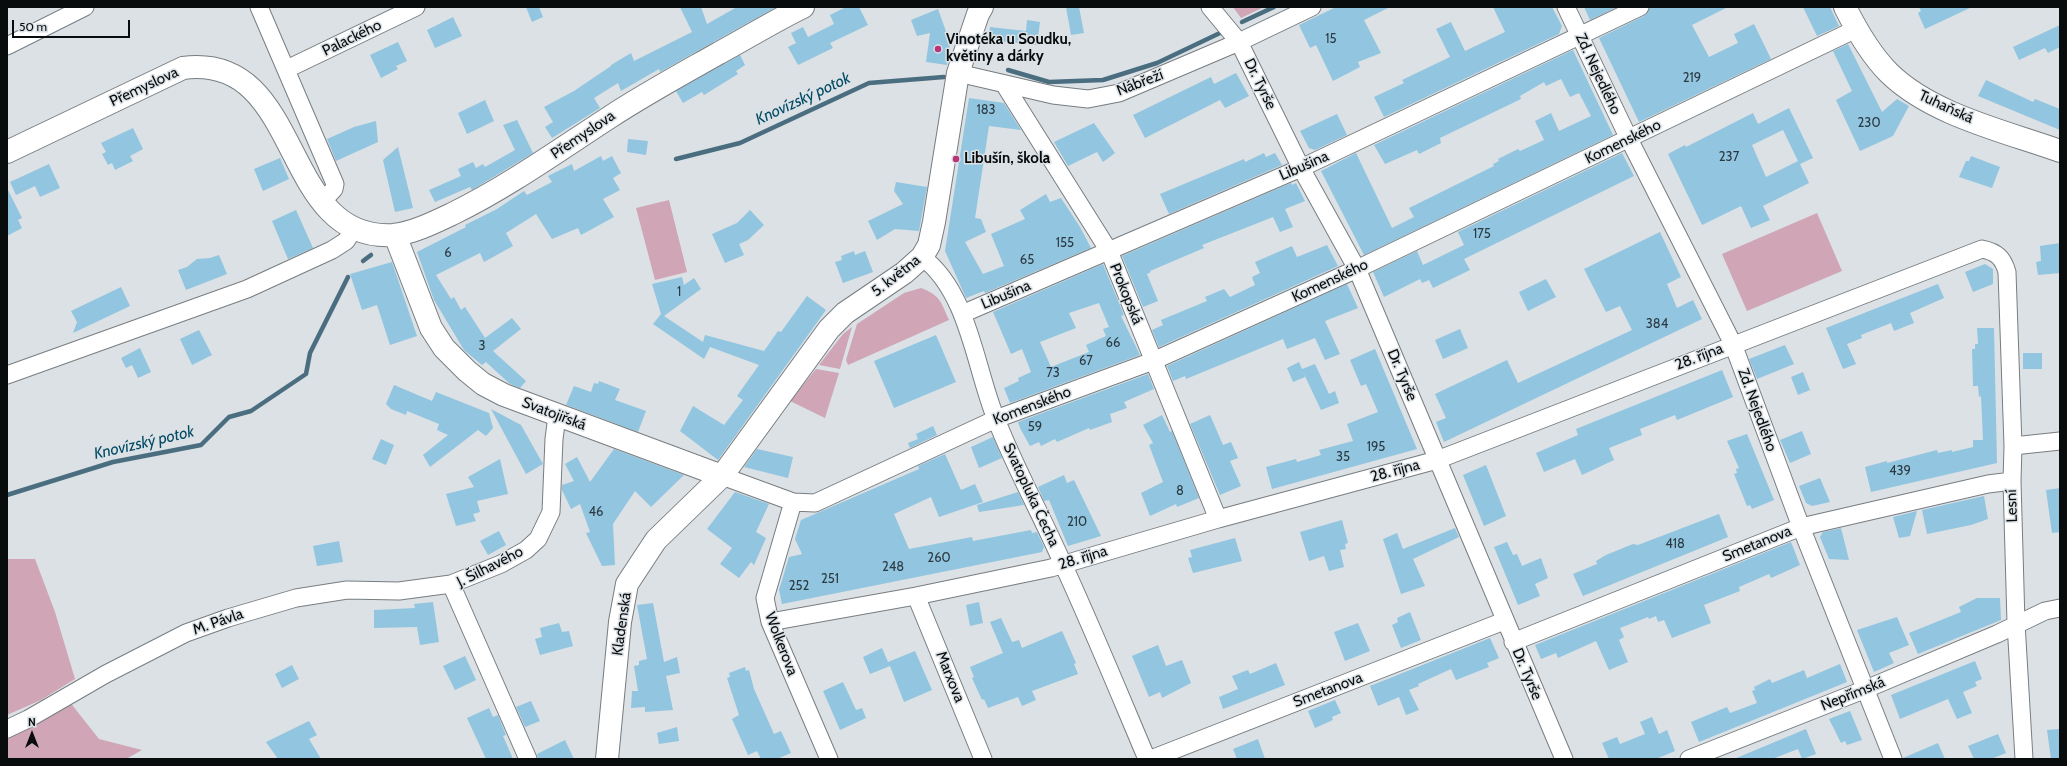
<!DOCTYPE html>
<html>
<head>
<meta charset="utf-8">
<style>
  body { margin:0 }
  #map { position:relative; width:2067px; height:766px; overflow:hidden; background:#dbe1e5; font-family:Cabin,sans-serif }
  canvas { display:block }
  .frame { position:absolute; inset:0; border:8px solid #090c0d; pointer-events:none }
  .north { position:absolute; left:12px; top:714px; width:40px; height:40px; -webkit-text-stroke:3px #dbe1e5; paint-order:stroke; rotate:0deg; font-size:11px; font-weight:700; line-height:16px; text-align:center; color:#090c0d }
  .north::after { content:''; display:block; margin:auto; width:14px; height:18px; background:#090c0d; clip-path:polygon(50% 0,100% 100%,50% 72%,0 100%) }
  .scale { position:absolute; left:12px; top:20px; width:118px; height:18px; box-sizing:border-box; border:2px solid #090c0d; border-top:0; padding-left:5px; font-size:12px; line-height:14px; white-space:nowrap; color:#090c0d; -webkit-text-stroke:3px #dbe1e5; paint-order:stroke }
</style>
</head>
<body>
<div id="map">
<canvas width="2067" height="766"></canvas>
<div class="frame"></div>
<div class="north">N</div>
<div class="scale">50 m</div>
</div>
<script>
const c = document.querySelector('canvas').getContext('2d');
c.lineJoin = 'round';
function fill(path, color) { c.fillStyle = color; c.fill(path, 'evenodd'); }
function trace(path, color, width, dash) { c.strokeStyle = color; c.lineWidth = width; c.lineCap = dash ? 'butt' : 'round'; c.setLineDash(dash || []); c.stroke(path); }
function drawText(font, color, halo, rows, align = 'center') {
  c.font = font + ' Cabin,sans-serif'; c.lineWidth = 3; c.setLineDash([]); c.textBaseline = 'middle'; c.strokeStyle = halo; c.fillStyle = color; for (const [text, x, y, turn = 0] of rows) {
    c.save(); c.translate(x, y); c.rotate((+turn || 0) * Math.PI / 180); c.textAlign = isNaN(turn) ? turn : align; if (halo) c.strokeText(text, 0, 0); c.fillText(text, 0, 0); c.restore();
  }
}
const green = new Path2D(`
  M1233 7H1264L1241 18Z
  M669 200 687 272 655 280 636 208Z
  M1817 213 1842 271 1747 311 1722 254Z
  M921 288C940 295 941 302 949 320L848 365 846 360 857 324 904 293Z
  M852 327 840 369 819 365 843 334Z
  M816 369 839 373 825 418 790 401Z
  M7 559H35L55 612 75 679 41 700 7 715Z
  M69 701 99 739 142 750 126 759H7V734Z`);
const stream = new Path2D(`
  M1242 22 1274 7
  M1008 70 1049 82 1103 80 1157 63 1220 33
  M676 159 740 143 869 83 944 77
  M363 261 371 255
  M7 495 113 462 201 445 229 417 251 411 306 374 310 353 348 277`);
const building = new Path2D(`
  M526 7H539L543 17 532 22Z
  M680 7H701L707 24 737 7H776L660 72 659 69 621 91 618 83 594 98 600 108 552 138 545 127 553 122 544 107 574 91 611 66V65L631 53 634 61 692 32Z
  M846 7H859L868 25 830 43 833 48 798 65 788 47 796 43 791 33 803 27 808 37 834 24 830 15Z
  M1066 7H1079L1084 33 1071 35Z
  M1336 7H1390L1364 20 1381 53 1358 62 1360 67 1333 81 1316 45 1310 48 1299 25Z
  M1493 7H1552L1562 26 1559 34 1384 117 1374 97 1404 83 1402 80 1450 57 1436 29 1451 22 1465 51 1505 32Z
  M1584 7H1617L1590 20Z
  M1650 7H1728L1692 25 1709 57 1738 43 1734 34 1754 24 1771 59 1639 122 1599 38 1644 16 1648 12Z
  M1803 7H1830L1839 26 1817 36Z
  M1919 7H1972L1925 29 1918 13 1921 11Z
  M938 9 948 37H951L947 65 926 62 930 33 917 36 911 20Z
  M453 17 462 36 435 48 427 30Z
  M1027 20 1040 22 1037 45 988 40 990 27 1026 31Z
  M2060 25V47L2048 53 2045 48 2019 60 2013 47Z
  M398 42 407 61 396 66 398 69 381 78 370 55Z
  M1848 44 1882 112 1897 99 1909 106 1893 136 1860 151 1836 100 1852 91 1833 51Z
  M1573 50 1613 135 1364 255 1321 171 1356 153 1392 228 1414 217 1409 208 1494 166 1493 164 1499 161 1498 159 1518 149 1520 151 1544 140 1535 121 1551 113 1559 131 1591 116 1579 93 1570 97 1561 79 1546 86 1544 82 1520 96 1521 99 1440 138 1441 143 1419 154 1417 150 1385 164 1374 145Z
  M740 55 745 65 736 71 738 74 704 95 702 92 683 103 676 91Z
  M1236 73 1249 96 1225 108 1220 100 1145 138 1133 115 1211 77 1214 84Z
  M1986 80 2033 102 2035 99 2060 109V130L1978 96Z
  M969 98 1004 103 1021 130 989 126 975 218 981 219 986 232 965 242 983 274 1004 266 991 234 1025 219 1020 210 1046 194 1050 202 1061 198 1080 227 1091 248 985 293 984 291 966 298 945 251Z
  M485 100 494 121 467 134 458 113Z
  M1789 108 1813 158 1800 164 1809 183 1763 206 1770 220 1751 228 1741 206 1702 225 1668 154 1685 145 1686 147 1753 113 1758 124ZM1783 130 1798 161 1766 177 1752 145Z
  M1337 114 1347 135 1315 150 1309 148 1300 131Z
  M517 120 533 153 472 190 470 187 435 202 429 190 461 176 458 169 473 162 476 168 483 164 485 167 515 150 503 125Z
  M376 121 378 142 336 161 327 139 354 127Z
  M1094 123 1115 153 1103 162 1097 152 1068 166 1054 142Z
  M133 128 143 149 130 156 133 161 115 170 112 163 108 165 102 154 106 152 101 143Z
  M628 139 648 141 646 155 627 152Z
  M398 147 413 208 395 212 383 160Z
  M1264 153 1266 157 1275 153 1282 165 1169 214 1160 194 1244 159 1245 162Z
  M1622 153 1634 176 1464 259 1470 270 1433 288 1429 280 1422 283 1420 279 1384 297 1373 272 1417 251 1423 265 1464 245 1458 232Z
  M601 156 603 161 612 156 621 173 613 178 620 190 603 199 614 217 581 235 578 228 552 239 536 214 506 233 513 246 484 262 480 253 436 275 451 299 454 297 461 310 465 307 485 338 512 318 521 329 493 351 526 381 520 388 510 384 486 362 482 365 464 350 434 300 417 252 466 227 465 225 497 209 524 191 527 195 552 182 548 176 572 164 574 171Z
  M1971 156 2000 167 1992 188 1959 177 1966 161H1969Z
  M280 158 289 179 263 191 254 169Z
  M49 164 60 188 40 197 35 186 16 195 10 182Z
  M896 182 927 187 919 231 895 229 877 240 868 221 903 204 894 191Z
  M1291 183 1292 185 1296 183 1305 201 1285 209 1293 227 1280 232 1273 217 1202 245 1204 248 1150 271 1151 272 1147 274 1158 301 1143 307 1122 256Z
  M7 188 22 218 18 220 22 228 7 236Z
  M296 210 313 248 288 259 272 221Z
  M750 210 764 225 748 240 739 244 744 255 725 263 712 234 737 223Z
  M1660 232 1681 277 1667 284 1677 308 1693 300 1702 319 1444 442 1436 422 1446 418 1435 394 1507 360 1518 383 1632 330 1620 306 1606 312 1584 269Z
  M2060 243V273L2038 275 2036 262 2041 261 2040 246Z
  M1327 245 1338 266 1159 347 1152 330 1163 325 1161 320 1207 301 1205 297 1224 289 1230 297 1255 285 1252 277 1260 273 1255 262 1292 246 1297 257Z
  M854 251 855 255 865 251 873 272 843 283 835 262 842 260 841 256Z
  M219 255 227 274 186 290 178 270 187 267 197 259 210 258Z
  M392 262 417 336 390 345 377 305 362 310 350 274Z
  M1103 264 1124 315 1121 316 1140 355 1010 403 1004 388 1019 381 1018 378 1031 372 1022 349 1011 354 993 312ZM1099 303 1109 327 1103 329 1106 336 1086 345 1089 352 1051 367 1040 342 1076 328 1069 313Z
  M1985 264 1993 269V284L1973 292 1965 272Z
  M682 277 684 285 694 278 701 289 664 316 703 342 705 335 764 351 778 331 781 332 807 296 826 310 718 460 680 431 693 406 724 425 743 400 737 396 759 365 710 347 704 359 653 324 661 314 652 284Z
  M1546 279 1556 297 1528 311 1519 292Z
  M1347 284 1358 308 1325 321 1340 354 1325 360 1315 338 1287 349 1283 339 1186 379 1185 376 1173 381 1167 366Z
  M1938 284 1944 298 1910 313 1914 323 1894 331 1891 323 1861 335 1862 338 1847 344 1856 364 1843 369 1826 328Z
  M121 287 130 306 73 333 77 322 71 311Z
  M1977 328H1994L1997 463 1871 492 1865 467 1887 461V463L1937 450 1938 453 1952 450V452L1973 447V440H1983L1981 396 1979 397 1978 386H1973L1972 349H1975V344H1978Z
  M1460 329 1468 348 1443 359 1435 340Z
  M199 330 212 355 192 365 180 339Z
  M936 335 956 382 894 408 874 361Z
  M1785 345 1794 364 1757 379 1749 359Z
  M140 348 151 372 138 378 132 365 126 368 121 358Z
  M1375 349 1417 449 1272 489 1266 467 1296 459 1297 462 1321 455 1319 450 1353 441 1347 424 1378 412 1366 384 1361 386 1350 360Z
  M2023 353H2042V369H2023Z
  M1299 362 1302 369 1315 364 1329 394 1335 391 1339 403 1321 410 1303 372 1305 377 1293 382 1287 368Z
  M1722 370 1733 397 1677 420 1675 415 1640 429 1642 435 1609 448 1614 460 1582 475 1575 459 1544 472 1536 453 1578 435 1576 429Z
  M1803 372 1810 390 1798 395 1791 377Z
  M1148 374 1154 389 1124 402 1127 408 1110 414 1112 422 1090 430 1089 428 1057 442 1055 439 1041 446 1039 442 1030 446 1020 428 1018 422Z
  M599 381 620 389 615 400 646 411 638 432 566 405 574 386 591 392 594 383 598 384Z
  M394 385 432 401 436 392 489 413 493 428 486 436 478 430 430 467 423 455 448 435 437 430 439 424 407 411 406 415 391 409 386 404Z
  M491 409 521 425 543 464 526 474Z
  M1162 415 1170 432 1172 431 1199 498 1177 507 1176 504 1150 516 1141 493 1163 482 1149 445 1153 443 1143 425Z
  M1210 415 1223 445 1231 442 1238 458 1230 461 1241 486 1220 495 1190 424Z
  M933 426 937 435 910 448 908 443 918 439 916 434Z
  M1802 431 1811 454 1790 463 1780 440Z
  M1747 434 1774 500 1752 509 1750 505 1747 506 1734 474 1737 473 1736 469 1739 468 1727 441Z
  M993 437 1002 458 979 468 971 447Z
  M381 439 394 445 386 465 372 459Z
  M614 449 684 475 651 507 635 491 613 524 615 565 602 566 586 533 590 532 580 504 571 509 562 490V485L574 481 565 464 577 457 590 482Z
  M757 449 793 457 788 478 744 467Z
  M945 454 961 490 975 484 983 502 939 517 931 497 894 514 909 549 972 537 973 541 1031 530 1032 533 1037 532 1044 547 1042 552 782 604 779 590 789 557 802 554 795 539 801 520 919 469 918 466Z
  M500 459 508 494 477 501 480 512 473 514 476 521 456 526 446 494 474 487 468 477Z
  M1486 465 1506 516 1484 526 1463 475Z
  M1064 475 1067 483 1074 480 1101 536 1068 546 1049 500 1044 501 1038 487Z
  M1820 478 1830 502 1812 506 1806 503 1799 486Z
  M2060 488V532L2052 533 2046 490Z
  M735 492 769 504 756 532 766 538 754 565 751 562 739 578 720 564 732 548 707 529Z
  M1018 492 1024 505 979 512 977 505Z
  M1984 496 1988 519 1971 525 1927 534 1922 510Z
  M1917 511 1910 536 1899 538 1893 517Z
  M1719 514 1728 537 1583 596 1573 574 1597 564 1596 561 1606 555 1633 544 1638 545Z
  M1342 520 1348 543 1345 544 1346 549 1340 550 1344 567 1329 571 1324 556 1309 561 1300 532Z
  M1455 528 1459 537 1413 559 1425 586 1401 594 1383 539 1397 533 1403 549Z
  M1841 528 1849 560 1829 559 1820 537 1823 532Z
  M499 531 506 545 488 555 480 541Z
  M1235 538 1242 561 1193 573 1188 558 1192 557 1190 550Z
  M339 541 343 562 317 566 313 546Z
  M1507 542 1513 555 1517 554 1522 566 1541 558 1548 578 1535 584 1540 596 1518 605 1494 547Z
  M1791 542 1800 565 1771 578 1769 574 1739 587 1740 591 1704 605 1711 623 1672 638 1664 620 1658 622 1656 616 1649 619 1648 617 1620 628 1624 637 1619 640 1628 662 1609 670 1596 641 1558 658 1556 653 1541 659 1535 645Z
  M1977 598H2000L2001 620 1918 654 1909 633 1961 612 1959 607Z
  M433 602 439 642 420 645 417 627 374 628V610L415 608 414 604Z
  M979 602 983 623 970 626 966 605Z
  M653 603 664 662 677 657 680 673 666 676 673 710 645 712V707L631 708 632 691H638L634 666 639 665V661L647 659 637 605Z
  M1410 612 1421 640 1401 648 1392 625 1398 622 1397 618Z
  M1897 617 1909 645 1889 653 1894 663 1874 672 1857 630Z
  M1001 618 1012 642 1019 640 1022 648 1062 631 1076 663 1074 664 1078 674 1032 691 1036 700 1022 706 1018 697 988 708 984 699 982 700 972 678 974 677 970 667 1003 653 990 622Z
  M559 623 562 632 569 631 573 646 540 655 535 639 542 637 540 628Z
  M1358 623 1370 651 1345 661 1334 632Z
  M1490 638 1499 658 1487 663 1489 667 1456 680 1451 669 1418 684 1419 686 1409 690 1419 710 1406 715 1399 697 1378 706 1370 686Z
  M1158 645 1166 666 1182 660 1191 683 1162 698 1160 692 1149 697 1132 656Z
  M882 648 888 662 915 651 932 690 904 702 890 666 870 674 863 657Z
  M465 656 476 680 455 690 443 666Z
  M1975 661 1982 679 1975 682 1977 686 1963 692 1972 713 1957 719 1948 699 1900 719 1891 695Z
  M1276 663 1285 685 1223 709 1219 697 1238 689 1232 676 1248 670 1250 674Z
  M1840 664 1847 682 1699 742 1691 722 1727 707 1730 713 1757 703 1752 691 1755 690 1754 687 1770 679 1772 683 1804 670 1807 678Z
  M292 665 299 679 282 688 275 674Z
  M745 667 746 671 749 670 754 689 774 734 781 731 791 753 777 759H761L757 751 748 755 732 719 739 715 727 678 730 677 729 673Z
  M843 682 856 710 862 708 866 718 840 730 823 691Z
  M1335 700 1341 713 1332 717 1333 720 1315 728 1308 711Z
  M531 701 540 721 525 727 516 707Z
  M489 708 493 717 498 715 506 735 503 736 513 759H486L467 718Z
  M1850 711 1862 740 1847 745 1845 741 1841 743 1829 719Z
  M1652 717 1659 734 1667 730 1675 751 1656 759H1609L1602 743 1617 737 1620 744 1645 734 1640 722Z
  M309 721 317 735 309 739 321 759H278L266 742Z
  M677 727 679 741 659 744 657 733Z
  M1806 729 1816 754 1802 759 1798 749 1772 759H1734Z
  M2060 729V759H2051L2047 730Z
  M1998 734 2006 753 1991 759H1974L1968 746Z
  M1258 739 1265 759H1237L1233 749Z
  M565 740 574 759H538L537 754Z
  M1938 743 1945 759H1903V758Z`);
const street = new Path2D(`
  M259 7 335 184 334 189 322 202
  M1210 7 1239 42 1301 168 1357 269 1564 759
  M1566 7 1629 139 1733 344 1801 527 1893 759
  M7 46 85 7
  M287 69 416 7
  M958 73 1053 95 1088 99 1119 93 1239 42 1312 7
  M1004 84 1109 251 1218 519
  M922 257C969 292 975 368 996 419 1015 468 1041 514 1062 562 1092 627 1119 693 1147 759
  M962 314 1301 168 1640 7
  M7 375 247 289 332 250 346 241 354 229
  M2013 446 2060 441
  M722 476 793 502 815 503 996 419 1153 361 1357 269 1856 29
  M793 502 765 598 770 622 829 759
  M451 584 528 759
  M916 596 983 759
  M770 622 916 596 1051 568 1218 519 1437 460 1982 249C1997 252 2003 258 2007 272L2013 446 2012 481 2016 623 2024 759
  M1513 642 1801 527 1988 484 2012 481
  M7 729 28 719 106 674 186 633 228 618 296 598 347 590 399 591 451 584 501 564 526 550 538 539 551 512 554 439 557 416
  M1151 759 1504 621
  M1689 759 1866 689 1997 634 2045 611 2060 608`);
const secondary = new Path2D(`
  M1845 7C1857 31 1870 54 1889 73 1932 115 2004 131 2060 151
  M7 152 183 68C305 52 278 242 393 235 413 233 435 222 454 213 509 186 559 150 610 117 645 94 682 74 719 53 747 38 774 21 803 7
  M395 235 431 328 444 348 467 371 483 384 504 395 722 476
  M607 759 620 622 627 584 656 540 722 476 829 329 845 313 904 273 922 257 929 245 934 222 958 73 978 14 982 7`);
const markers = [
  [938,49,4,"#b93479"],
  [956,159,4,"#b93479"]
];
const numberNames = [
  ["15",1331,39],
  ["219",1692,78],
  ["183",986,110],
  ["230",1869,123],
  ["237",1729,157],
  ["175",1482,234],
  ["155",1065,243],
  ["6",448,253],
  ["65",1027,260],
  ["1",679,292],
  ["384",1657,324],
  ["66",1113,343],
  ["3",482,346],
  ["67",1086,361],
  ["73",1053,373],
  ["59",1035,427],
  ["195",1376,447],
  ["35",1343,457],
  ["439",1900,471],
  ["8",1180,491],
  ["46",596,512],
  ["210",1077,522],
  ["418",1675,544],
  ["260",939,558],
  ["248",893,567],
  ["251",830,579],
  ["252",799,586]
];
const streetNames = [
  ["Palackého",352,38,-26],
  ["Zd. Nejedlého",1598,74,65],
  ["Nábřeží",1140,83,-21],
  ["Dr. Tyrše",1260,84,64],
  ["Přemyslova",144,87,-25],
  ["Tuhaňská",1946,107,25],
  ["Přemyslova",583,135,-34],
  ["Komenského",1623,142,-26],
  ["Libušina",1304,166,-24],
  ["5. května",896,276,-38],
  ["Komenského",1330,281,-25],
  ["Prokopská",1126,294,68],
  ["Libušina",1006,295,-23],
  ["28. října",1699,357,-21],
  ["Dr. Tyrše",1402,375,67],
  ["Komenského",1032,406,-21],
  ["Zd. Nejedlého",1757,410,70],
  ["Svatojiřská",554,414,21],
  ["28. října",1395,471,-15],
  ["Svatopluka Čecha",1031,495,65],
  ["Lesní",2012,506,-92],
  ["Smetanova",1757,544,-22],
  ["28. října",1083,558,-17],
  ["J. Šilhavého",490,567,-27],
  ["M. Pávla",218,622,-19],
  ["Kladenská",622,624,-82],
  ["Wolkerova",781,644,69],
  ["Dr. Tyrše",1527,674,67],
  ["Marxova",950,677,68],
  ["Smetanova",1328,690,-21],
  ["Nepřímská",1853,694,-22]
];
const poiNames = [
  ["Vinotéka u Soudku,",946,40],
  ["květiny a dárky",946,57],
  ["Libušín, škola",964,159]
];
const waterNames = [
  ["Knovízský potok",803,99,-25],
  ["Knovízský potok",144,443,-13]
];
fill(green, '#d0a5b6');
trace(stream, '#4a6e80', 4.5);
fill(building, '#92c5df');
trace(street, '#777d80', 19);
trace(secondary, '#777d80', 24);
trace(street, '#fff', 17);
trace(secondary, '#fff', 22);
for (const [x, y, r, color] of markers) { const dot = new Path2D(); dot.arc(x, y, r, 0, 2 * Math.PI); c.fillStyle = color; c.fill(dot); trace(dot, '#dbe1e5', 1.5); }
drawText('13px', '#2b3a42', null, numberNames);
drawText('15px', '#090c0d', '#dbe1e5', streetNames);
drawText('bold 15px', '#090c0d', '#dbe1e5', poiNames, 'left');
drawText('italic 16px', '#024a64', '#dbe1e5', waterNames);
</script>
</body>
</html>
